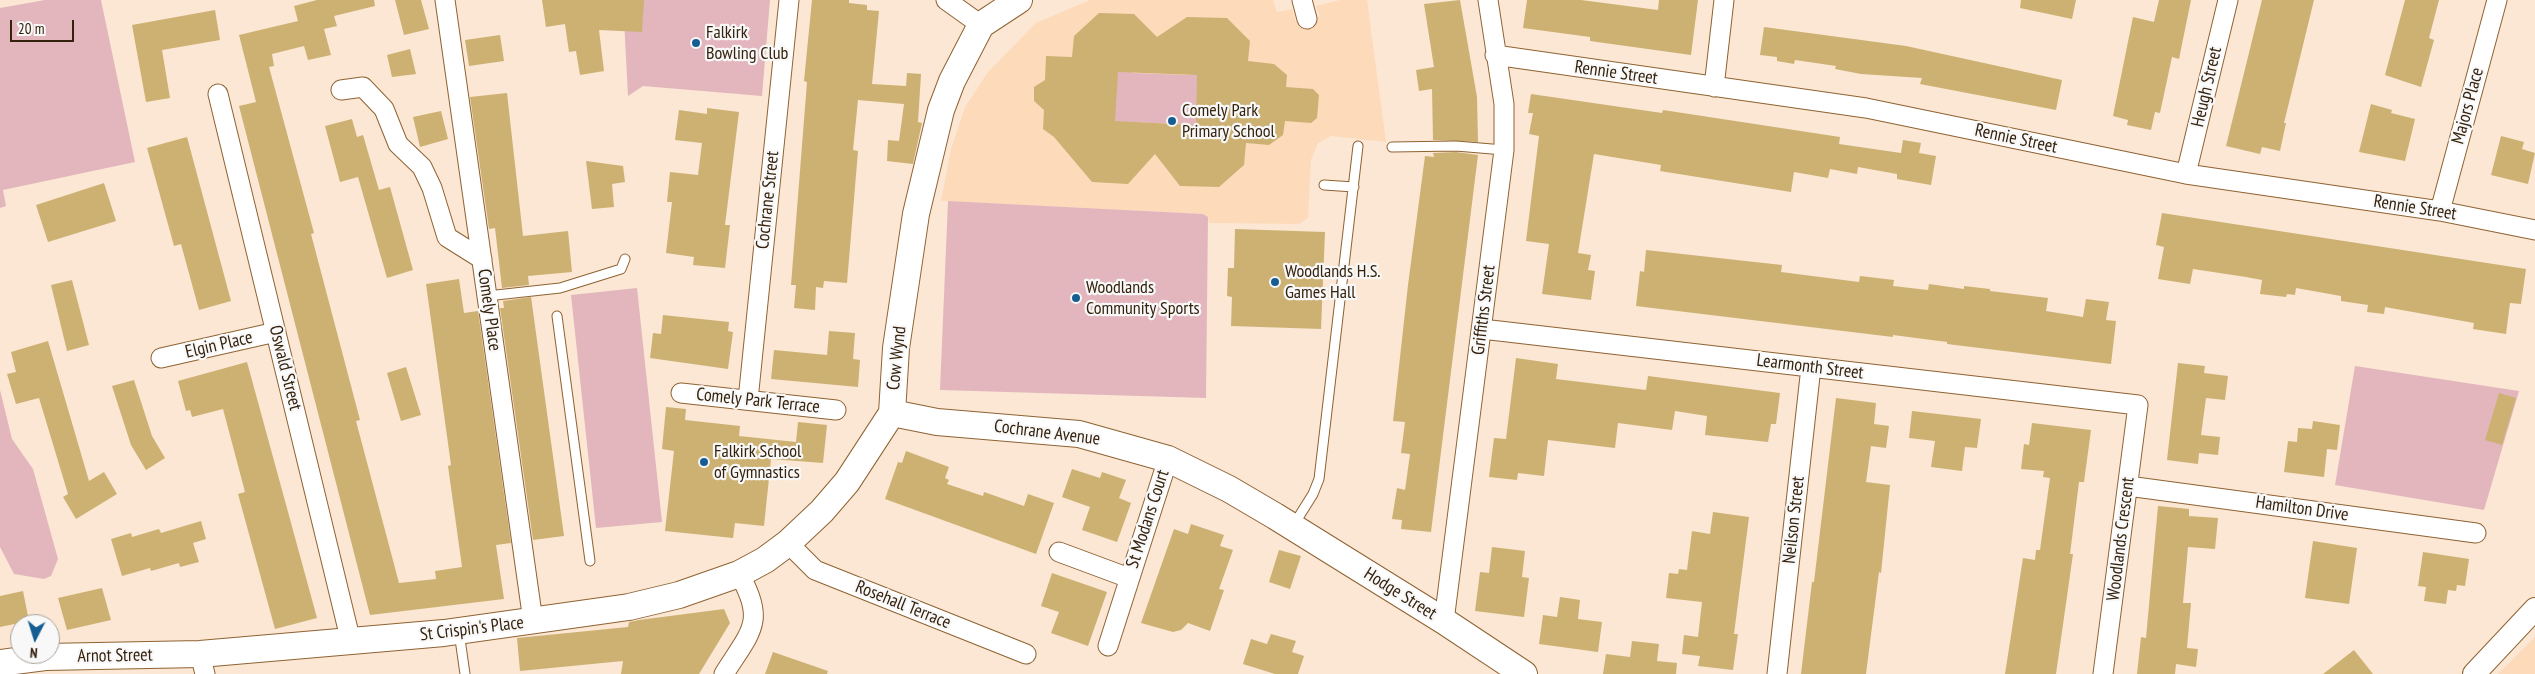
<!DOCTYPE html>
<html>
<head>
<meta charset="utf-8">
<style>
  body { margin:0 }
  #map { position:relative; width:2535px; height:674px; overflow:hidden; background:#fbe7d3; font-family:"PT Sans Narrow",sans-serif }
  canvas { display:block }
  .north { position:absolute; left:10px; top:614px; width:50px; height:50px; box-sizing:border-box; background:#f8f8f8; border:1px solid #aaa29a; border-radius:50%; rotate:185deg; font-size:14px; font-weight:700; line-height:20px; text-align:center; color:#35220d }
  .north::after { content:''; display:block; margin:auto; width:18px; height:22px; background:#165e92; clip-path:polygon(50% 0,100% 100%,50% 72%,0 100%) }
  .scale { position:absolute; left:10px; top:20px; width:64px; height:22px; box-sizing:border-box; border:2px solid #35220d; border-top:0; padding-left:6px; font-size:15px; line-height:18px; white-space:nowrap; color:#35220d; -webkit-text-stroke:4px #f8f8f8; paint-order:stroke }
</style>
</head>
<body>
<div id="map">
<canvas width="2535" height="674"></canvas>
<div class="north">N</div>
<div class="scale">20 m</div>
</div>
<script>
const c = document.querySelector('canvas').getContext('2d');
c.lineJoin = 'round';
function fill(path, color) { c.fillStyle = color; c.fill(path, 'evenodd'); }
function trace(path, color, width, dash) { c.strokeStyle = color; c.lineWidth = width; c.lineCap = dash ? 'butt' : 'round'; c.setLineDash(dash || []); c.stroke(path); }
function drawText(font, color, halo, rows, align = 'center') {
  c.font = font + ' "PT Sans Narrow",sans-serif'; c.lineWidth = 4.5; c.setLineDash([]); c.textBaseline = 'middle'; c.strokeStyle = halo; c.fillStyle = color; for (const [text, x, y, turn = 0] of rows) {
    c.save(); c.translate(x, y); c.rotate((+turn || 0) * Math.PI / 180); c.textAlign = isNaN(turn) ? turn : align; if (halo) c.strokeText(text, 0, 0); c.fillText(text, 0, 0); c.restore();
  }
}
const built = new Path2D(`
  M1090 0H1273L1277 12 1292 9 1296 22 1320 16 1316 6 1340 0H1367L1386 142 1331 136 1318 143 1311 160 1308 218 1299 224 1209 223 1208 217 1203 214 941 201 951 149 965 107 988 72 1036 23Z
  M2535 637V674H2498Z`);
const green = new Path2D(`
  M45 0H101L135 162 3 190 6 206 0 208V8Z
  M623 0H770L762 96 643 86 628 96Z
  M1122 62 1133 73 1190 75 1201 65 1196 134 1183 124 1131 122 1117 134 1100 79Z
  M948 201 1203 214 1208 217 1206 398 940 390Z
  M637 288 662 522 596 528 571 295Z
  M2355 366 2519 391 2484 510 2335 485Z
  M0 390 12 439 33 469 58 559 51 576 44 579 14 574 0 547Z`);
const building = new Path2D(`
  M317 0H374L375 6 334 16 337 26 324 29 331 55 308 60 304 46 272 54 274 66 269 67 314 233 311 234 360 420 356 421 399 583 436 579 435 571 462 567 448 466 451 465 426 284 459 279 464 313 478 311 511 543 496 545 504 599 370 615 239 106 256 102 239 35 298 21 294 6Z
  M395 0H421L429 29 404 35Z
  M542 0H644L642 32 599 30 604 71 580 75 576 51 569 52 565 24 546 27Z
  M812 0H849V3L867 5V10L879 11 872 84 906 86 907 73 921 74 918 122 922 123 913 164 887 161 888 140 899 141 904 104 858 100 853 150 858 151 847 283 824 281 823 288 816 287 815 310 794 308 796 285H791L807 82 804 81Z
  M1460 0 1477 97 1478 142 1433 140 1432 89 1419 91 1416 70 1434 67 1424 4Z
  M1527 0H1581L1658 10 1659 0H1698L1691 55 1590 41V37L1523 28Z
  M2021 0H2076L2072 19 2020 8Z
  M2159 0H2191L2179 59 2172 57 2160 113 2155 112 2151 130 2127 125 2128 120 2113 116 2133 17 2154 22Z
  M2262 0H2314L2284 123H2286L2280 151 2262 147 2260 154 2226 146Z
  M2405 0H2439L2429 38 2434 40 2421 87 2385 75Z
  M215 10 220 40 162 50 170 98 146 102 132 25Z
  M1099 13 1134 14 1157 37 1187 17 1227 18 1250 41 1248 61 1274 64 1287 75 1286 87 1313 89 1319 95 1317 118 1311 123 1285 121 1283 135 1269 145 1246 143 1244 165 1219 187 1180 186 1155 154 1128 184 1092 182 1054 137 1043 129 1044 110 1034 101V87L1045 80 1046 56 1072 57 1074 36ZM1118 72 1197 75 1196 125 1115 121Z
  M1764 27 1906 46 2062 80 2056 110 1920 84 1922 78 1861 74 1835 69 1836 66 1795 60 1794 64 1777 61V57L1760 55Z
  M500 35 504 61 469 66 465 40Z
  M410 49 416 74 392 77 387 55Z
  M507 93 523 236 568 231 572 272 528 276 529 285 502 288 495 228 489 229 470 97Z
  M1531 94 1662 113 1663 110 1840 137 1839 144 1901 153 1903 140 1921 143 1919 153 1936 156 1931 185 1897 179V174L1858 167 1857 174 1830 169 1828 178 1794 172 1791 192 1660 171 1661 165 1594 154 1578 253 1591 255 1588 270 1595 271 1591 300 1542 294 1549 244 1526 241 1539 136 1529 134 1533 113H1528Z
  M2371 104 2392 110 2391 113 2415 119 2405 161 2359 152Z
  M707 108 739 112 725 225H730L725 268 693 265 694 257 666 253 672 202H667L670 172 698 175 702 143 675 140 679 110 707 114Z
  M441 111 448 139 420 147 413 117Z
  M352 119 357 137 363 135 379 190 390 187 413 270 387 278 358 177 340 182 325 126Z
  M2501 136 2524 142 2522 149 2535 153 2528 184 2491 175Z
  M187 137 231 301 199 310 181 244 174 246 147 148Z
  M1456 152 1478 155 1431 532 1401 529 1402 520 1392 519 1397 488 1405 490 1410 454 1401 453 1405 422 1393 421 1408 285 1425 156 1434 157 1433 153Z
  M586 161 623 166 625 182 612 184 614 207 592 209Z
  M104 183 116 221 48 242 36 205Z
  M2162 213 2526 269 2521 304 2510 303 2506 334 2473 329 2474 323 2385 307 2384 314 2367 312 2368 305 2341 301V296L2296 288 2295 295 2287 294 2286 297 2260 294 2262 280 2246 277 2193 269 2190 284 2158 279 2164 247 2156 245Z
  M1235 229 1325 232 1321 329 1231 326 1232 297 1227 296 1228 268H1234Z
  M1646 250 1782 265 1781 272 1859 282 1860 276 1894 280 1893 286 1928 290 1929 284 1964 289V286L1990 289V291L2048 298 2046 311 2083 317 2086 299 2109 302 2106 320 2116 321 2111 364 1947 344V342L1893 335V337L1636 306 1640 271 1644 272Z
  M72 280 89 345 67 351 51 285Z
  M531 297 564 536 533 540 500 308H504L503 301Z
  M663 315 729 322 728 331 733 332 728 369 650 358 653 333 661 334Z
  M829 331 855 333 853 359 860 360 858 387 771 379 774 350 827 355Z
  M48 341 89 481 104 472 117 494 76 519 63 497 68 494 39 398 16 404 7 374 16 372 11 352Z
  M1516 358 1558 364 1556 379 1646 390 1648 376 1780 393 1776 424H1771L1768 442 1705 435 1707 416 1675 411 1672 430 1618 423 1615 448 1548 440 1544 476 1518 473 1517 480 1489 477 1494 438 1506 439Z
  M247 362 317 618 275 629 238 494 245 492 223 409 192 417 190 410 186 411 178 381Z
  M2178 363 2205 366 2204 373 2228 376 2225 400 2206 398 2201 435 2220 437 2218 455 2199 453 2198 464 2167 460Z
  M406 367 421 415 401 421 387 373Z
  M134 380 152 436 165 458 146 470 131 445 112 386Z
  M2499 393 2516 398 2502 445 2485 440Z
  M1836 398 1876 403 1874 424 1889 426 1886 448 1871 446 1866 482 1890 485 1881 573 1879 572 1866 674H1801L1812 582H1814Z
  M666 407 686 409 685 420 740 426 739 436 796 442 798 422 827 425 823 463 771 459 764 526 735 523 733 538 665 531 674 451 662 449Z
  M1912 411 1981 419 1977 448 1965 447 1962 471 1931 467 1935 441 1909 438Z
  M2313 421 2340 425 2337 450 2327 449 2324 477 2284 472 2288 441 2297 442 2298 428 2312 429Z
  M2032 423 2091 430 2084 482H2079L2070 554H2073L2056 674H2005L2023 558 2035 560 2036 550H2040L2050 478 2043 477 2044 471 2021 469 2024 444 2029 445Z
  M906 451 949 467 945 478 949 480 947 484 983 496 984 492 1024 506 1028 494 1054 503 1036 554 885 499 898 462 902 463Z
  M1072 469 1100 478 1102 472 1126 480 1119 498 1131 503 1117 542 1082 530 1090 507 1062 497Z
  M2158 506 2189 509V516L2218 518 2215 549 2188 547 2183 603H2191L2187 648 2198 649 2196 667 2176 664 2175 674H2137L2141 637 2146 638Z
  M1713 512 1749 517 1734 634H1738L1733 670 1698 666 1700 656 1682 654 1684 635 1698 637 1702 602 1666 598 1669 573 1678 574 1679 569 1687 570 1692 531 1710 534Z
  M201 521 206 539 193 543 199 562 180 567 179 563 151 571 150 568 122 576 111 539 131 533 132 537 159 529 161 533Z
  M1191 524 1224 535 1220 546 1233 550 1219 589 1224 590 1210 631 1188 623 1181 630 1173 632 1141 623 1174 529 1188 534Z
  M2313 541 2357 548 2349 604 2305 598Z
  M1492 547 1525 551 1522 577 1529 578 1524 617 1475 611 1480 572 1489 573Z
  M1279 550 1301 556 1290 589 1269 582Z
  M2423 552 2469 559 2465 586 2457 585 2456 591 2448 590 2446 604 2424 601 2426 587 2418 586Z
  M1052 573 1107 592 1088 646 1051 633 1059 612 1041 606Z
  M102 588 111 620 67 630 58 598Z
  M23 591 29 621 0 627V596Z
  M1560 597 1580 600 1578 619 1602 622 1598 652 1539 644 1543 615 1557 617Z
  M724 609 730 623 699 674H621L623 661 520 671 517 638 628 627 629 622 639 620Z
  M1271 634 1296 641 1292 652 1304 656 1298 674H1275L1243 664 1251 639 1267 644Z
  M1632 641 1659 644 1657 661 1677 663 1676 674H1603L1606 654 1630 657Z
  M2354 650 2373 674H2323Z
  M773 652 828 671 827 674H765Z`);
const service = new Path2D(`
  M1392 147 1456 146 1504 150
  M1324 185 1354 187
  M487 296 560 288 621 269 625 259
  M557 316 590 561
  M1293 526 1313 494 1319 479 1358 146
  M459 632 465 674`);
const minor = new Path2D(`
  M445 0 533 621
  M946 0 981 25
  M1302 0 1307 19
  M1495 55 1866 108 2186 174 2440 211 2535 230
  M1714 87 1724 0
  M341 90 363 87 384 109 398 144 422 167 432 188 447 237 482 259
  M218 94 351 642
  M2186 174 2228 0
  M2440 211 2497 0
  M1482 329 2138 405 2103 674
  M161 358 276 332
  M681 393 836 410
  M748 400 789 0
  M2128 486 2476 533
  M788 543 815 570 1026 654
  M1059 552 1129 578
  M1444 621 1504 150V104L1488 0
  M1108 646 1168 459
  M200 654 205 674
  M724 674C750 632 767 622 739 574
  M1777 674 1811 367`);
const tertiary = new Path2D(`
  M2474 674 2535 609`);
const secondary = new Path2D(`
  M892 413 937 422 1079 434 1168 459 1229 489 1275 516 1444 621 1524 674
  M0 663 45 657 200 654 444 633 629 607 679 595 739 574 765 560 788 543 822 511 847 482 892 413 896 348 916 214 941 110 952 81 981 25 1019 0`);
const markers = [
  [696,43,5,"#165e92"],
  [1172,121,5,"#165e92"],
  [1275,282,5,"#165e92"],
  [1076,298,5,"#165e92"],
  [704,462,5,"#165e92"]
];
const poiNames = [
  ["Falkirk",706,33],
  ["Bowling Club",706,54],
  ["Comely Park",1182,111],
  ["Primary School",1182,132],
  ["Woodlands H.S.",1285,272],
  ["Games Hall",1285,293],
  ["Woodlands",1086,288],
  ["Community Sports",1086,309],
  ["Falkirk School",714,452],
  ["of Gymnastics",714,473]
];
const streetNames = [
  ["Rennie Street",1616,73,8],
  ["Heugh Street",2207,87,-77],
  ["Majors Place",2468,106,-75],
  ["Rennie Street",2016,139,12],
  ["Cochrane Street",768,200,-84],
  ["Rennie Street",2415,208,9],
  ["Comely Place",489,310,82],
  ["Griffiths Street",1484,310,-83],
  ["Elgin Place",219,345,-13],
  ["Cow Wynd",897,358,-84],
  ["Learmonth Street",1810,367,7],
  ["Oswald Street",285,368,76],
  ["Comely Park Terrace",758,401,6],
  ["Cochrane Avenue",1047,433,7],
  ["Hamilton Drive",2302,509,8],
  ["St Modans Court",1148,519,-72],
  ["Neilson Street",1794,520,-84],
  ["Woodlands Crescent",2121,539,-83],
  ["Hodge Street",1400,594,32],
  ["Rosehall Terrace",903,605,22],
  ["St Crispin's Place",472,629,-7],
  ["Arnot Street",115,656,-1]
];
fill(built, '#fddbba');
fill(green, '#e3b6be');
fill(building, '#cdb173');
trace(service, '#8f6232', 11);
trace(minor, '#8f6232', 21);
trace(tertiary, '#8f6232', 24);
trace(secondary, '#8f6232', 28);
trace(service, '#fff', 9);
trace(minor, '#fff', 19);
trace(tertiary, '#fff', 22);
trace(secondary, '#fff', 26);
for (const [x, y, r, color] of markers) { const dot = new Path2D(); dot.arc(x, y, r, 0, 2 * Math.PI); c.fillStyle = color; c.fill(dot); trace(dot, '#f8f8f8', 2); }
drawText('18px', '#35220d', '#f8f8f8', poiNames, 'left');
drawText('18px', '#35220d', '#f8f8f8', streetNames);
</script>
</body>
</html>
